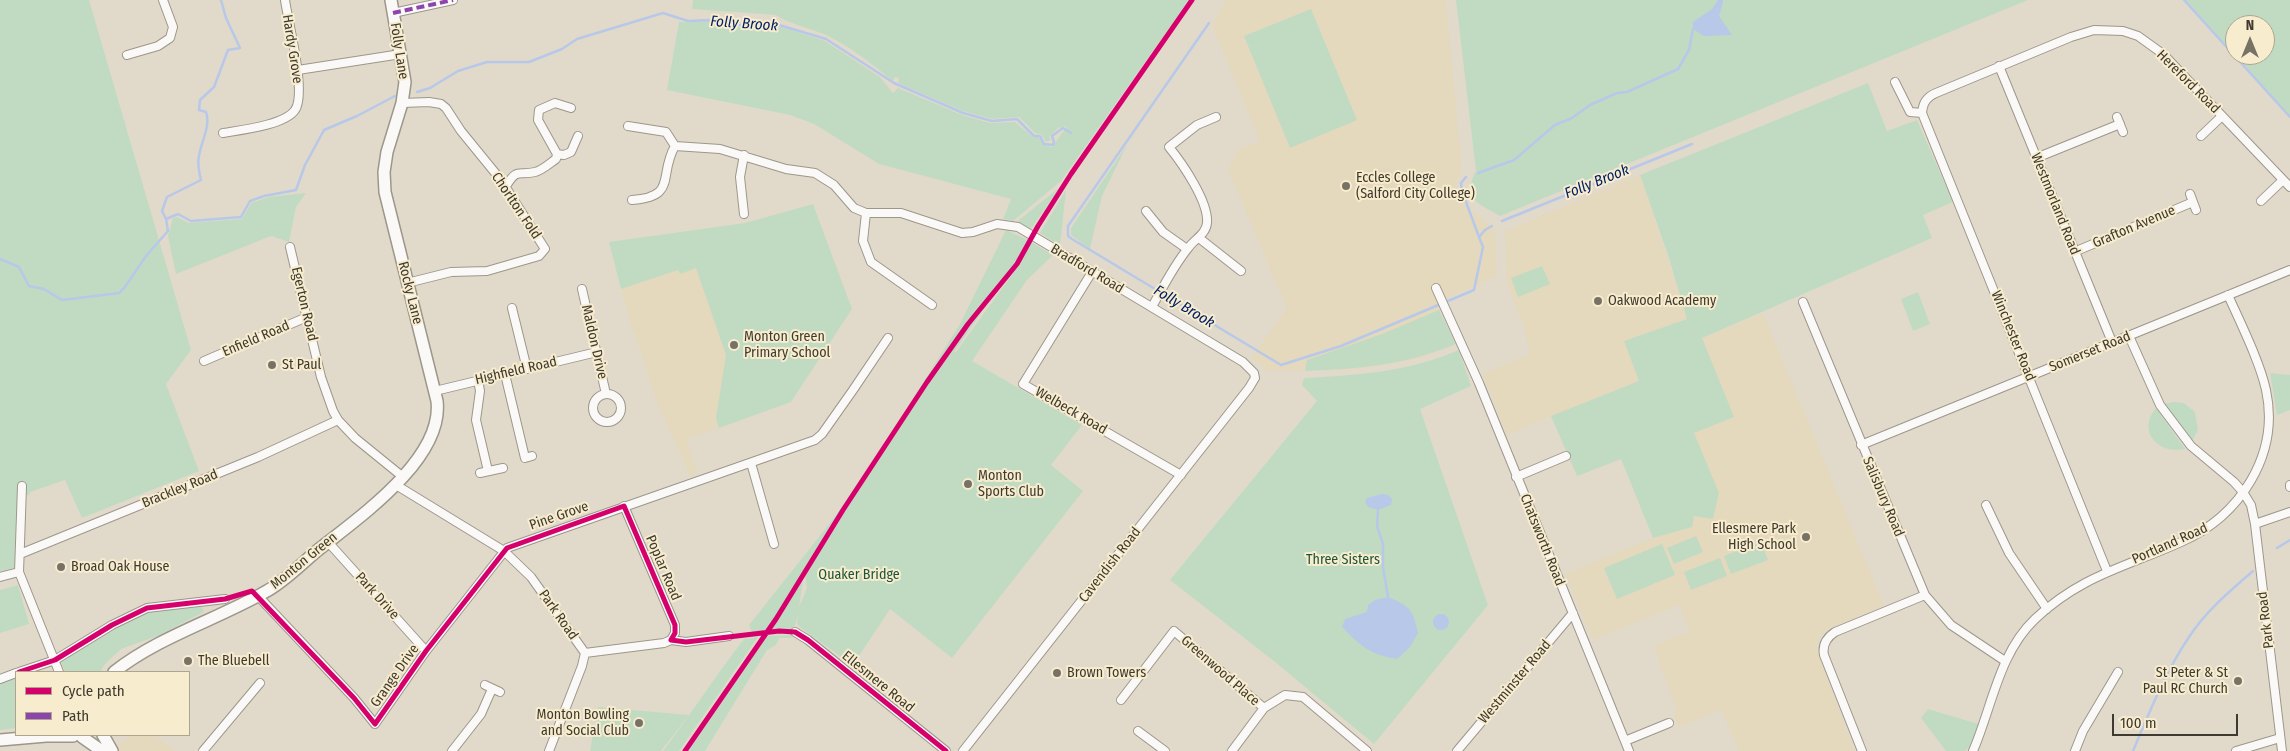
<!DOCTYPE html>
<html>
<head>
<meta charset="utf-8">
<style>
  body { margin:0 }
  #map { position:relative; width:2290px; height:751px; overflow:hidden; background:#e1dacb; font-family:"Fira Sans Condensed",sans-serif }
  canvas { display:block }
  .legend { position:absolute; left:15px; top:671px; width:175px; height:65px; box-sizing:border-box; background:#f8ecce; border:1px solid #aea58e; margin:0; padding:6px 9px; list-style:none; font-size:15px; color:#3f3a2f }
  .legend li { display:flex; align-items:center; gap:10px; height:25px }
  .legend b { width:25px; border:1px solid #aea58e }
  .north { position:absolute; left:2225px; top:15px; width:50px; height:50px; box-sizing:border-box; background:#f8ecce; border:1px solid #aea58e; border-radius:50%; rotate:0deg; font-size:14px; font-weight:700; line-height:20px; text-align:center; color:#3f3a2f }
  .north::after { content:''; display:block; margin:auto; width:18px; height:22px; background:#787266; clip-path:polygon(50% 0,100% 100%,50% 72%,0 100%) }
  .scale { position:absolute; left:2112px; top:714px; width:126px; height:22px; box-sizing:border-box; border:2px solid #3f3a2f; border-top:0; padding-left:6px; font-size:15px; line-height:18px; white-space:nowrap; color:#3f3a2f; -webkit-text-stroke:4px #f8ecce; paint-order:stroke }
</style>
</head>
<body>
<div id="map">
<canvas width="2290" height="751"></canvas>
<ul class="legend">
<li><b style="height:6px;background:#d6006c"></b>Cycle path</li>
<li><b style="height:6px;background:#8e44ad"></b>Path</li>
</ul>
<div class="north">N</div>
<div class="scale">100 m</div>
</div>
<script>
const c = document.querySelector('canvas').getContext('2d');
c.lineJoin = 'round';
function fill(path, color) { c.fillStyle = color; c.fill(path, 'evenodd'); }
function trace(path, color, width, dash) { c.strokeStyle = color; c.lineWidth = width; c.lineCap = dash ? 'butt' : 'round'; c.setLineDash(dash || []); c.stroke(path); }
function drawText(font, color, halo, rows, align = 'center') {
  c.font = font + ' "Fira Sans Condensed",sans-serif'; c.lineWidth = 4; c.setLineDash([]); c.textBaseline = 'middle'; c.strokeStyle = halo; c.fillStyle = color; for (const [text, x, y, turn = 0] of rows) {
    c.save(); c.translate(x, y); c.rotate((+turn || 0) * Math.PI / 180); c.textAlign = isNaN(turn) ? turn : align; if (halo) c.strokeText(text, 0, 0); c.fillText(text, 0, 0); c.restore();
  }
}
const built = new Path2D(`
  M1226 0H1446L1461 162 1460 173 1456 183V193L1466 206 1495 229 1497 276 1442 300 1439 310 1456 344 1425 357 1357 369 1269 371 1251 358 1287 309 1228 169 1239 149 1260 141 1212 25Z
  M1640 175 1695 341 1763 313 1884 606 1830 628 1821 635 1816 648 1854 751H1739L1721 710 1678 727 1673 713 1677 711 1653 646 1690 631 1679 605 1593 640 1565 574 1653 538 1621 459 1577 476 1551 416 1507 435 1483 374 1530 354 1524 326 1507 283 1505 231Z
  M813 204 852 309 791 402 686 439 697 474 690 476 655 397 635 333 631 326 609 242 745 223Z
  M134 735H154L175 751H109Z`);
const green = new Path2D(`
  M0 0H89L191 350 166 384 199 471 82 518 65 480 30 492 29 495 20 496 19 506 16 510 15 568 0 571Z
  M693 0H1189L1061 181 1013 221 1003 219 1011 199 879 164 814 124 790 115 667 90 679 22 711 21 729 27 779 26 825 41 880 77 893 93 898 88 962 115 990 123 1015 122 1033 137H1039L1044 145 1052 147 1067 126 1058 128 1049 137 1051 140 1046 142 1041 134 1035 133 1019 117 992 119 963 111 898 83 899 78 895 77 893 81C872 64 851 47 826 35 810 28 789 24 776 15L692 9Z
  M1456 0H2028L1500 216C1478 203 1461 199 1476 171Z
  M2184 0H2290V117ZM2235 25H2265V55H2235Z
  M1311 9 1357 120 1290 148 1244 36Z
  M1868 83 1887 131 1917 120 1953 202 1923 215 1932 238 1702 338 1734 417 1694 433 1719 493 1713 519 1694 516 1692 527 1653 538 1621 459 1577 476 1551 416 1639 381 1624 341 1687 319 1668 255 1640 175Z
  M1127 145 1102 196 1090 249 1071 235V228Z
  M1060 187 1031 229 1018 222 1019 220Z
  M1066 190 1060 246 1040 233Z
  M306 193 296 207 289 242 271 236 176 274 168 236 173 218 177 217 189 223 242 219 251 203 269 197Z
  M813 204 852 309 791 402 719 428 716 418 726 355 696 268 680 274 678 270 621 289 609 242 745 223Z
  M1006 230 1027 240 1009 273 954 352H956L1019 265 1031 242 1053 255 1027 280 972 361 1082 425 1051 465 1083 491 952 658 890 609 861 653 851 664 801 628 797 624 798 614 793 633H769L803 580 799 607 807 588 805 575 877 461 835 520 765 633 753 634 749 625 834 518 879 452 960 324Z
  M1542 266 1550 284 1518 297 1511 278Z
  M1918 292 1930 324 1913 331 1901 299Z
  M1439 310 1456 344C1406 365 1359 369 1305 371L1307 360 1382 334Z
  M1459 350 1471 386 1420 409 1488 605 1374 744 1275 662 1170 580 1317 401 1302 385 1304 378C1360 375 1407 372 1459 350Z
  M2270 373 2290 375V410L2277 415Z
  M2174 402 2184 403 2195 412 2198 430 2192 441 2164 404Z
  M2156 408 2185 449C2159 455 2136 432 2156 408Z
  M1696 536 1703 552 1674 564 1667 548Z
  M1761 542 1768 560 1731 574 1724 556Z
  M1662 544 1675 575 1617 599 1604 568Z
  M1720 558 1727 576 1691 590 1684 572Z
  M18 585 29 624 0 633V590Z
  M200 604 204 612 157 636 121 649 105 664 100 672H65L61 662 116 625 150 610Z
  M791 635 792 638H779L776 645 767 650 705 751H686L767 636Z
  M758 637 679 751H663C691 714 716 675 744 639Z
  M16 677V728L0 730V682Z
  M598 707 689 715 661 751H590Z
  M1928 709 1982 725 1972 744 1965 751H1946L1921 718Z`);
const water = new Path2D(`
  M1718 0H1723V2L1719 16 1732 35 1704 36 1693 29V22L1712 9Z
  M1382 494 1388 495 1392 499 1391 505 1378 510 1368 507 1365 502 1367 498Z
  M1388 597C1410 607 1412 607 1418 633L1410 647 1397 659C1369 654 1362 647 1342 627L1345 619 1367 612 1368 605 1375 600Z
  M1433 622a8 8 0 1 1 16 0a8 8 0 1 1-16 0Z`);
const stream = new Path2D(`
  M2184 0 2290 117
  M1209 23 1068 226V236L1072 239 1281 365 1341 346 1474 290 1483 247 1479 237 1485 230 1492 226
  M417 92 430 88 458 71 487 62H529L562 49 577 39 663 13 688 21 711 20 729 25H779L826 39 894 83 963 113 992 121 1017 119 1034 136H1040L1044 144 1053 145 1054 142 1052 136 1063 128 1071 133
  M1478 173 1514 160 1555 125 1572 118 1590 105 1617 93 1627 92 1678 69 1689 50 1693 29
  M1466 177 1461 183 1462 191 1479 237
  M166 219 162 211 167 197 201 180C199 172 197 164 199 156 201 142 211 126 206 112L199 110 200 100 214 87 228 50 240 48 226 18 221 0
  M1502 221 1692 144
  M0 259 19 267 29 286 44 289 62 300 119 293 125 287 146 256 168 231 166 219 178 214 191 221 241 217 250 201 264 196 296 190 305 165 324 130 357 116 395 96
  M1378 510 1377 526 1383 544V567L1388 597
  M2277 548 2290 540
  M2133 751C2149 713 2166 671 2189 637 2206 611 2230 591 2253 571`);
const street = new Path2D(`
  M393 13 453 0
  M127 55 158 46 170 38 173 27 163 0
  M1999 66 2112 342
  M298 70 401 54
  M1895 82 1910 112 1922 113
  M402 103 429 102 441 104 446 108 461 131 501 180 545 249 539 256 487 271 451 272 407 283
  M2117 117 2123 132
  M628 126 666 132 675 146 720 149 786 169 815 173 834 185 854 208 866 213H901L962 233 973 232 997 224 1018 227 1243 362 1254 373 1255 378 1249 388 963 751
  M223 133C241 130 285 125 295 110 307 93 288 22 285 0
  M2201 136 2222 116
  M557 154 564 155 571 152 578 136
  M744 155 740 177 744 214
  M2036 158 2120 124
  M506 186C518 167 518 176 535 172 543 170 550 163 556 159L557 154 538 120 539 110 555 103 571 108
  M2190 194 2196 210
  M632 200C678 197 658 175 675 146
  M2261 201 2283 180
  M1146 211 1163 232 1187 249
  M866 213 863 241 871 262 932 305
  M1199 238 1241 271
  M290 247 321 377 333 411 338 420 355 438 403 477
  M2074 252 2193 202
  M1092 272 1023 384 1181 475
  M1436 288 1479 383 1629 751
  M582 289 606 394
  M1803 302 1925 595 1951 625 2005 661
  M1152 307C1163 287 1174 265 1189 247 1195 239 1206 234 1207 223 1209 202 1182 163 1169 147L1197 125 1216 117
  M512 308 527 369
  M2129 336 2160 405 2191 446 2234 482 2243 492 2251 505 2255 524 2282 751
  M204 361 307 317
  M505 374 525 458 532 456
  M478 380 480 391 476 420 488 471
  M435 391 597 352
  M593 408a14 14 0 1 1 28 0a14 14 0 1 1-28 0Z
  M1861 445 2290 270
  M751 463 774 544
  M480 473 503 468
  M1516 477 1566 456
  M396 485 504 551 531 577 585 653
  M2290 485V487
  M22 486 19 572 59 672
  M1986 505 2009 553 2047 609
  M624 506 675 625V633L671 640
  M2255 524 2290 512
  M328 542 426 651
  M20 554 258 457 338 420
  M2107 571 1922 113C1923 102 1927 97 1936 93L2071 37 2094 30 2123 31 2138 36 2163 54 2290 187
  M0 577 19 572
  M258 596 354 698 375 724 426 651 507 548 815 440 822 434 853 390 888 338
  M795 632 808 640 946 751
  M585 653 664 643 671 640 686 642 729 636
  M19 672 55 660 112 625 147 608 225 599
  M0 679 16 673
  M485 685 500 692
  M1121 700 1174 631 1264 708
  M1138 731 1165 751
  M1625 741 1669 723
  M203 751 260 683
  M452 751 481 714 492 689
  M549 751 582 666 585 653
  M1232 751 1264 708 1285 695 1303 697 1367 751
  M1457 751 1573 613
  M1862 751 1824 655C1822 645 1826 638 1835 632L1925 595
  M1973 751C1992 707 1999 653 2035 619 2082 575 2126 567 2181 542 2240 516 2280 455 2266 390 2260 362 2240 322 2228 295
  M2075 751 2083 731 2118 672
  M2236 751 2280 738`);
const secondary = new Path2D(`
  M114 672C158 637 216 620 265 592 284 582 301 564 318 550 358 518 444 459 437 401L385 192 384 172 387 152 402 103 405 82 391 0
  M103 735 112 751
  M82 737 102 751
  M0 740 46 736H73`);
const quiet = new Path2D(`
  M393 13 453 0`);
const cycleway = new Path2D(`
  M19 672 55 660 112 625 147 608 225 599 252 591 354 698 375 724 426 651 507 548 624 506 675 625V633L671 640 686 642 779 631 795 632 808 640 946 751
  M685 751 776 619 843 510 927 382 968 324 1017 264 1038 226 1071 174 1192 0`);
const markers = [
  [1346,186,5,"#787266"],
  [1598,301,5,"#787266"],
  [734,345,5,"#787266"],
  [272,365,5,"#787266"],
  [968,484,5,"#787266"],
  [1806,537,5,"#787266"],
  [61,567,5,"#787266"],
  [188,661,5,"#787266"],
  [1057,673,5,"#787266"],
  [2238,681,5,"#787266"],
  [639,723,5,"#787266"]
];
const streetNames = [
  ["Hardy Grove",292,49,81],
  ["Folly Lane",399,51,81],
  ["Hereford Road",2188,82,45],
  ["Westmorland Road",2055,204,68],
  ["Chorlton Fold",516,206,56],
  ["Grafton Avenue",2134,227,-23],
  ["Bradford Road",1087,269,31],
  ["Rocky Lane",410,293,76],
  ["Egerton Road",304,304,77],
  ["Winchester Road",2013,336,68],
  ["Enfield Road",256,339,-23],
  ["Maldon Drive",594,342,77],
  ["Somerset Road",2090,352,-22],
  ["Highfield Road",516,371,-13],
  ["Welbeck Road",1071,411,30],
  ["Brackley Road",180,489,-22],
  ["Salisbury Road",1883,497,67],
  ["Pine Grove",559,516,-19],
  ["Chatsworth Road",1542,540,68],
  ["Portland Road",2170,544,-24],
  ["Monton Green",304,561,-39],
  ["Cavendish Road",1110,565,-52],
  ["Poplar Road",663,568,67],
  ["Park Drive",377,596,48],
  ["Park Road",558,615,55],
  ["Park Road",2266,620,-97],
  ["Greenwood Place",1220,671,41],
  ["Grange Drive",395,676,-55],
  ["Ellesmere Road",878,682,39],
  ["Westminster Road",1515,682,-50]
];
const poiNames = [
  ["Eccles College",1356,178],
  ["(Salford City College)",1356,194],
  ["Oakwood Academy",1608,301],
  ["Monton Green",744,337],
  ["Primary School",744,353],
  ["St Paul",282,365],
  ["Monton",978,476],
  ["Sports Club",978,492],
  ["Ellesmere Park",1796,529,"right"],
  ["High School",1796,545,"right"],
  ["Broad Oak House",71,567],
  ["The Bluebell",198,661],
  ["Brown Towers",1067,673],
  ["St Peter & St",2228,673,"right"],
  ["Paul RC Church",2228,689,"right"],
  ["Monton Bowling",629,715,"right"],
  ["and Social Club",629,731,"right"]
];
const parkNames = [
  ["Three Sisters",1343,560],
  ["Quaker Bridge",859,575]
];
const waterNames = [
  ["Folly Brook",744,24,4],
  ["Folly Brook",1597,182,-22],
  ["Folly Brook",1184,307,31]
];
fill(built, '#e4d8bd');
fill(green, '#c1dbc3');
fill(water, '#b7c8e8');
trace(stream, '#b7c8e8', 2.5);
trace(street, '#9c978b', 10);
trace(secondary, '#9c978b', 14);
trace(street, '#faf9f7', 8);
trace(secondary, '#faf9f7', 11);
trace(quiet, '#8e44ad', 4, [8, 4]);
trace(cycleway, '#d6006c', 5);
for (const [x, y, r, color] of markers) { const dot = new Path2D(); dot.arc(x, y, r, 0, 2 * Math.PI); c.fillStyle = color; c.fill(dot); trace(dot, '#f8ecce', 2); }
drawText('14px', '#3f3a2f', '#f8ecce', streetNames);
drawText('14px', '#3f3a2f', '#f8ecce', poiNames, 'left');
drawText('14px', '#1b5539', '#f8ecce', parkNames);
drawText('italic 15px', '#022067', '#f8ecce', waterNames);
</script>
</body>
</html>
